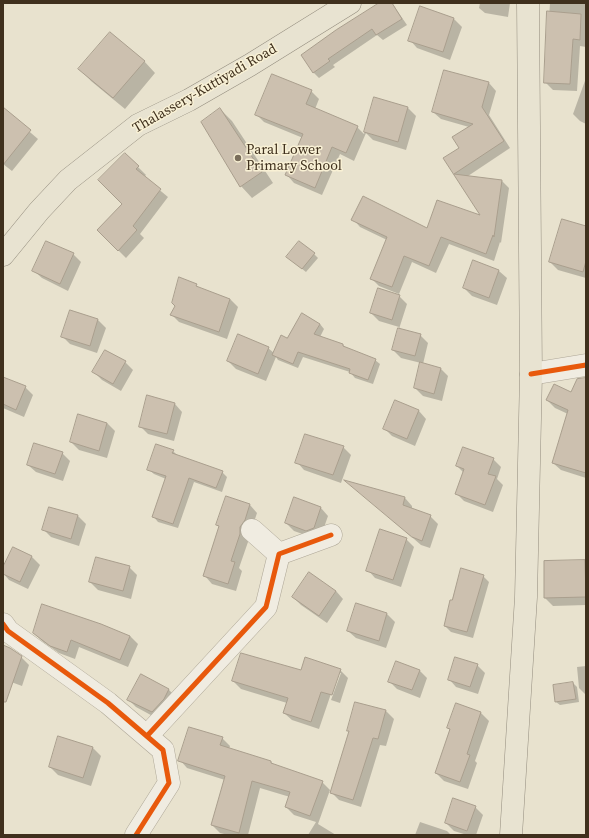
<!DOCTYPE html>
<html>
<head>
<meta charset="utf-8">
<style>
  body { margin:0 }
  #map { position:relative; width:589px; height:838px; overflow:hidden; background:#e8e2ce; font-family:"Source Serif 4",serif }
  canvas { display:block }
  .frame { position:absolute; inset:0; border:4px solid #3f301d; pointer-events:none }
</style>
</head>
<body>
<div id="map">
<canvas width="589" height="838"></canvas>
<div class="frame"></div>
</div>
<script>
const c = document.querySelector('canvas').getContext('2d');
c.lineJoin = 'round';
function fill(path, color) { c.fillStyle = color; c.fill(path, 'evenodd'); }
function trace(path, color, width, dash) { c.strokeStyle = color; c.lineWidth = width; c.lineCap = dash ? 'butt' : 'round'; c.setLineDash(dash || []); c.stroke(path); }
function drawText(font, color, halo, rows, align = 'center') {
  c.font = font + ' "Source Serif 4",serif'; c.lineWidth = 3; c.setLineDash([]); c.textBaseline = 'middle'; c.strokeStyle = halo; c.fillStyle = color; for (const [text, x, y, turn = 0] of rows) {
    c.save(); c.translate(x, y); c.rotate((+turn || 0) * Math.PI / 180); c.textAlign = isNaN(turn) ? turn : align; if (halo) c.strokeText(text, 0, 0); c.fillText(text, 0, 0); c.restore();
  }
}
const shadow = new Path2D(`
  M381 3H392L407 25 383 40 377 35 333 65 335 67 319 78 313 72Z
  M480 3H510L508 17 485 13 479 8Z
  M550 3H586V47L580 46 577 91 553 90 545 82Z
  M421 8 454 19 462 27 450 60 417 48 410 40Z
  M144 61 155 73 125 109 91 81 80 69Z
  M445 71 489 83 496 91 489 115 510 148 468 176 502 181 509 188 501 243 500 242 494 261 449 244 436 273 412 262 399 294 379 286 372 279 387 240 360 227 353 219 427 229 482 217 445 159 460 149 469 127 441 119 433 112Z
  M586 78V124L580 121 573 114Z
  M311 91 319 99 315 109 357 127 364 134 375 99 408 108 416 116 406 150 373 140 366 133 354 161 340 154 322 195 294 183 287 175 303 138 264 122 256 114Z
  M3 109 38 139 12 171 3 164Z
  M220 109 232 121 273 183 252 198 241 186 202 122Z
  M125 154 146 175 144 177 168 197 140 234 144 238 126 258 98 230 123 204Z
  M586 227V278L558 270 550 262Z
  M47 242 73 254 81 262 68 291 42 278 34 271Z
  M314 254 318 258 306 272 291 260Z
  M473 261 499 271 507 278 497 305 472 296 464 288Z
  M196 285 200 289 230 299 238 307 227 339 179 322 171 314Z
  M399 296 407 304 399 329 420 335 428 343 423 364 440 368 448 376 442 401 423 396 415 388 421 363 401 358 393 350 399 327 379 321 371 313Z
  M98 320 106 328 97 353 70 344 62 336Z
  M320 324 324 329 320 337 343 345 347 349 375 360 380 364 373 384 355 378 350 372 303 357 298 368 278 360 276 357 266 381 236 369 228 361 268 348 274 353 288 339Z
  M125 362 133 370 121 391 102 380 94 372Z
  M3 378 25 387 33 395 24 417 3 408Z
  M586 386V478L561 470 553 463 568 414 555 408 547 400 572 393Z
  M395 402 419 411 426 419 415 446 392 436 384 428Z
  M175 404 182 412 174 441 148 434 140 426Z
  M79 415 107 423 115 431 107 458 79 450 71 442Z
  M343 447 351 455 341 483 304 470 297 462Z
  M173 451 178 456 222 472 227 477 222 492 194 482 178 528 158 522 153 516 166 479 154 474 148 469Z
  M62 453 70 461 63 481 36 472 28 465Z
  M493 459 501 467 497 479 503 485 493 512 464 501 456 493 464 473 457 466Z
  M348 482 405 498 412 506V509L430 516 438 524 430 548 421 545Z
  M250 505 257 513 252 528 247 535 248 542 239 568 242 571 236 591 212 584 205 576 220 527 217 525Z
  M50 508 78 516 86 524 79 546 51 537 43 529Z
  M321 508 328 516 321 536 314 538 294 531 286 523Z
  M406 539 414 547 401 587 375 578 368 570Z
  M14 548 32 557 40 565 28 589 9 580 3 573V569Z
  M585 561 586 563V605L553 606 545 598Z
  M129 567 137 575 131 599 98 590 90 582Z
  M483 576 489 582 473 638 451 632 445 626Z
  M336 591 343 599 327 623 301 605 293 597Z
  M357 605 387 614 395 622 386 648 356 638 348 631Z
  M34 633 130 636 138 644 128 667 79 647 75 659 59 653 42 641Z
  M3 646 21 657 29 665 22 686 3 679Z
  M477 665 485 673 478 694 456 687 449 679Z
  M586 666V695L579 688 577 667Z
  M340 670 348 678 340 703 331 700 341 673H338L319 729 292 720 284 713 287 703 241 689 233 681 301 671Z
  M419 670 427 678 420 698 397 689 389 681Z
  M141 675 169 690 177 698 160 720 136 707 129 700Z
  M573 683 577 687 579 702 560 705 556 702Z
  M356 703 386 711 394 719 386 746 380 745 361 807 339 800 331 792 350 732Z
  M456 704 481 713 489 721 475 761 477 763 468 789 444 781 436 773 450 730 448 728Z
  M222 738 230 746 229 749 271 762 274 765 322 782 330 790 318 824 336 835H308L316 822 294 815 286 807 290 797 260 788 248 835H228L220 833 212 825 225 780 187 768 180 760Z
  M93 748 101 756 91 786 58 775 50 767Z
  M475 807 483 815 476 835H467L454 831 446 823Z
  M420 822 447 831 451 835H415Z`);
const building = new Path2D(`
  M379 3H392L402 19 376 35 372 29 328 59 330 61 313 73 301 55 336 30Z
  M420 6 454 18 443 52 408 41Z
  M547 11 581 14 580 40 573 39 570 84 544 83Z
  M110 32 145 61 113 98 78 69Z
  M444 70 489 82 482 107 504 141 454 174 502 180 494 237 493 235 486 254 441 237 429 266 404 256 392 287 370 279 387 237 351 220 363 196 427 228 437 200 480 215 443 158 459 148 452 137 473 124 432 112Z
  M272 74 312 90 306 104 358 126 346 153 332 147 315 188 285 175 303 134 255 115Z
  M374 97 408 107 398 142 364 132Z
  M3 107 31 130 3 165Z
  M220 108 262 172 240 187 201 122Z
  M125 153 139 166 136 169 161 189 133 226 137 230 118 251 97 230 122 204 98 180Z
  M562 219 586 226V261L583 272 549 262Z
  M46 241 74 253 60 284 32 271Z
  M299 241 315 253 302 269 286 257Z
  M473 260 499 270 489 298 463 288Z
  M179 277 197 284 196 286 230 299 219 332 170 315 175 306 172 303Z
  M378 288 400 295 392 320 370 313Z
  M70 310 98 319 90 346 61 337Z
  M302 313 320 324 314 334 343 344V346L376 359 368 380 349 373 350 369 298 352 293 364 272 355 281 335 287 338Z
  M398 328 421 334 415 356 392 350Z
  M238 334 269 347 258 374 227 361Z
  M105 350 126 361 113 384 92 372Z
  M420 362 441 368 434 394 414 388Z
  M3 377 26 386 16 410 3 404Z
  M586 378V473L552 463 568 410 546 400 554 384 571 392 577 379Z
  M147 395 175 403 167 434 139 427Z
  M395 400 419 410 407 439 383 429Z
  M78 414 107 423 99 451 70 442Z
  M305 434 344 446 333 475 295 463Z
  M34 443 63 452 55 474 27 465Z
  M156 444 174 450 172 453 223 471 216 488 189 478 173 524 152 517 166 476 147 470Z
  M463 447 494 458 488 474 496 476 485 505 455 494 464 469 456 466Z
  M344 480 405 497 403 505 431 515 422 541 412 537Z
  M226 496 250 504 245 520 240 527V534L231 561 235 562 228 584 203 576 219 526 216 525Z
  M294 497 321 507 314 528 306 531 285 523Z
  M49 507 78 515 71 539 42 530Z
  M380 529 407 538 393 580 366 571Z
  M13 547 32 556 20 582 3 574V567Z
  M96 557 130 566 123 591 89 582Z
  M585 560 586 597 544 598V561Z
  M461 568 484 575 467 632 444 626 450 600H452Z
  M309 572 336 591 319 616 292 597Z
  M356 603 387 613 379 641 347 631Z
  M42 604 101 624 130 636 120 660 71 640 67 652 50 646 33 633Z
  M3 645 10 648 22 656 6 702H3Z
  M241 653 301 670 305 657 341 669 332 695 321 692 311 722 283 713 288 698 232 681Z
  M455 657 478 664 470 687 448 680Z
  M396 661 420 670 412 690 388 682Z
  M141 674 169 689 164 699 152 712 127 700Z
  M573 682 576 699 555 702 553 685Z
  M355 702 386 710 378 739 373 738 353 800 330 793 349 731H347Z
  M456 703 481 712 467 754 470 755 460 782 435 773 450 729 447 728Z
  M189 727 223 737 220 745 271 761V763L323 781 310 816 285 807 290 792 252 781 239 833 211 825 225 776 178 761Z
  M58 736 93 747 83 778 49 767Z
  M453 798 476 806 467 831 445 823Z`);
const minor = new Path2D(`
  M531 374 586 365
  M252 530 279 554
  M3 624 8 631 108 703 163 750 169 783 136 835
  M147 736 266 607 279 554 331 535`);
const major = new Path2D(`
  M3 255 39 211 68 180 138 125 189 100 250 65 350 3
  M511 835 526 597 531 374 528 3`);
const cycleway = new Path2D(`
  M531 374 586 365
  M3 624 8 631 108 703 163 750 169 783 136 835
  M147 736 266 607 279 554 331 535`);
const markers = [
  [238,158,4,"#7a6e5b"]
];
const streetNames = [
  ["Thalassery-Kuttiyadi Road",205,89,-30]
];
const poiNames = [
  ["Paral Lower",246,150],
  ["Primary School",246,166]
];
fill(shadow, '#0003');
fill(building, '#ccc0af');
trace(building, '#a99e8d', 1);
trace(minor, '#aea797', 23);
trace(major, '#938c7e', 23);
trace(minor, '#f0ece1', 22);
trace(major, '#e8e3d1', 22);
trace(cycleway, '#e8590c', 5);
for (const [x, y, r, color] of markers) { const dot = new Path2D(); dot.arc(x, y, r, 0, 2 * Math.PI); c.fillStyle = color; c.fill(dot); trace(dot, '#f9f1d5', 1.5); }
drawText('14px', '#3f301d', '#f9f1d5', streetNames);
drawText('14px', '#3f301d', '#f9f1d5', poiNames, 'left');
</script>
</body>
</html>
